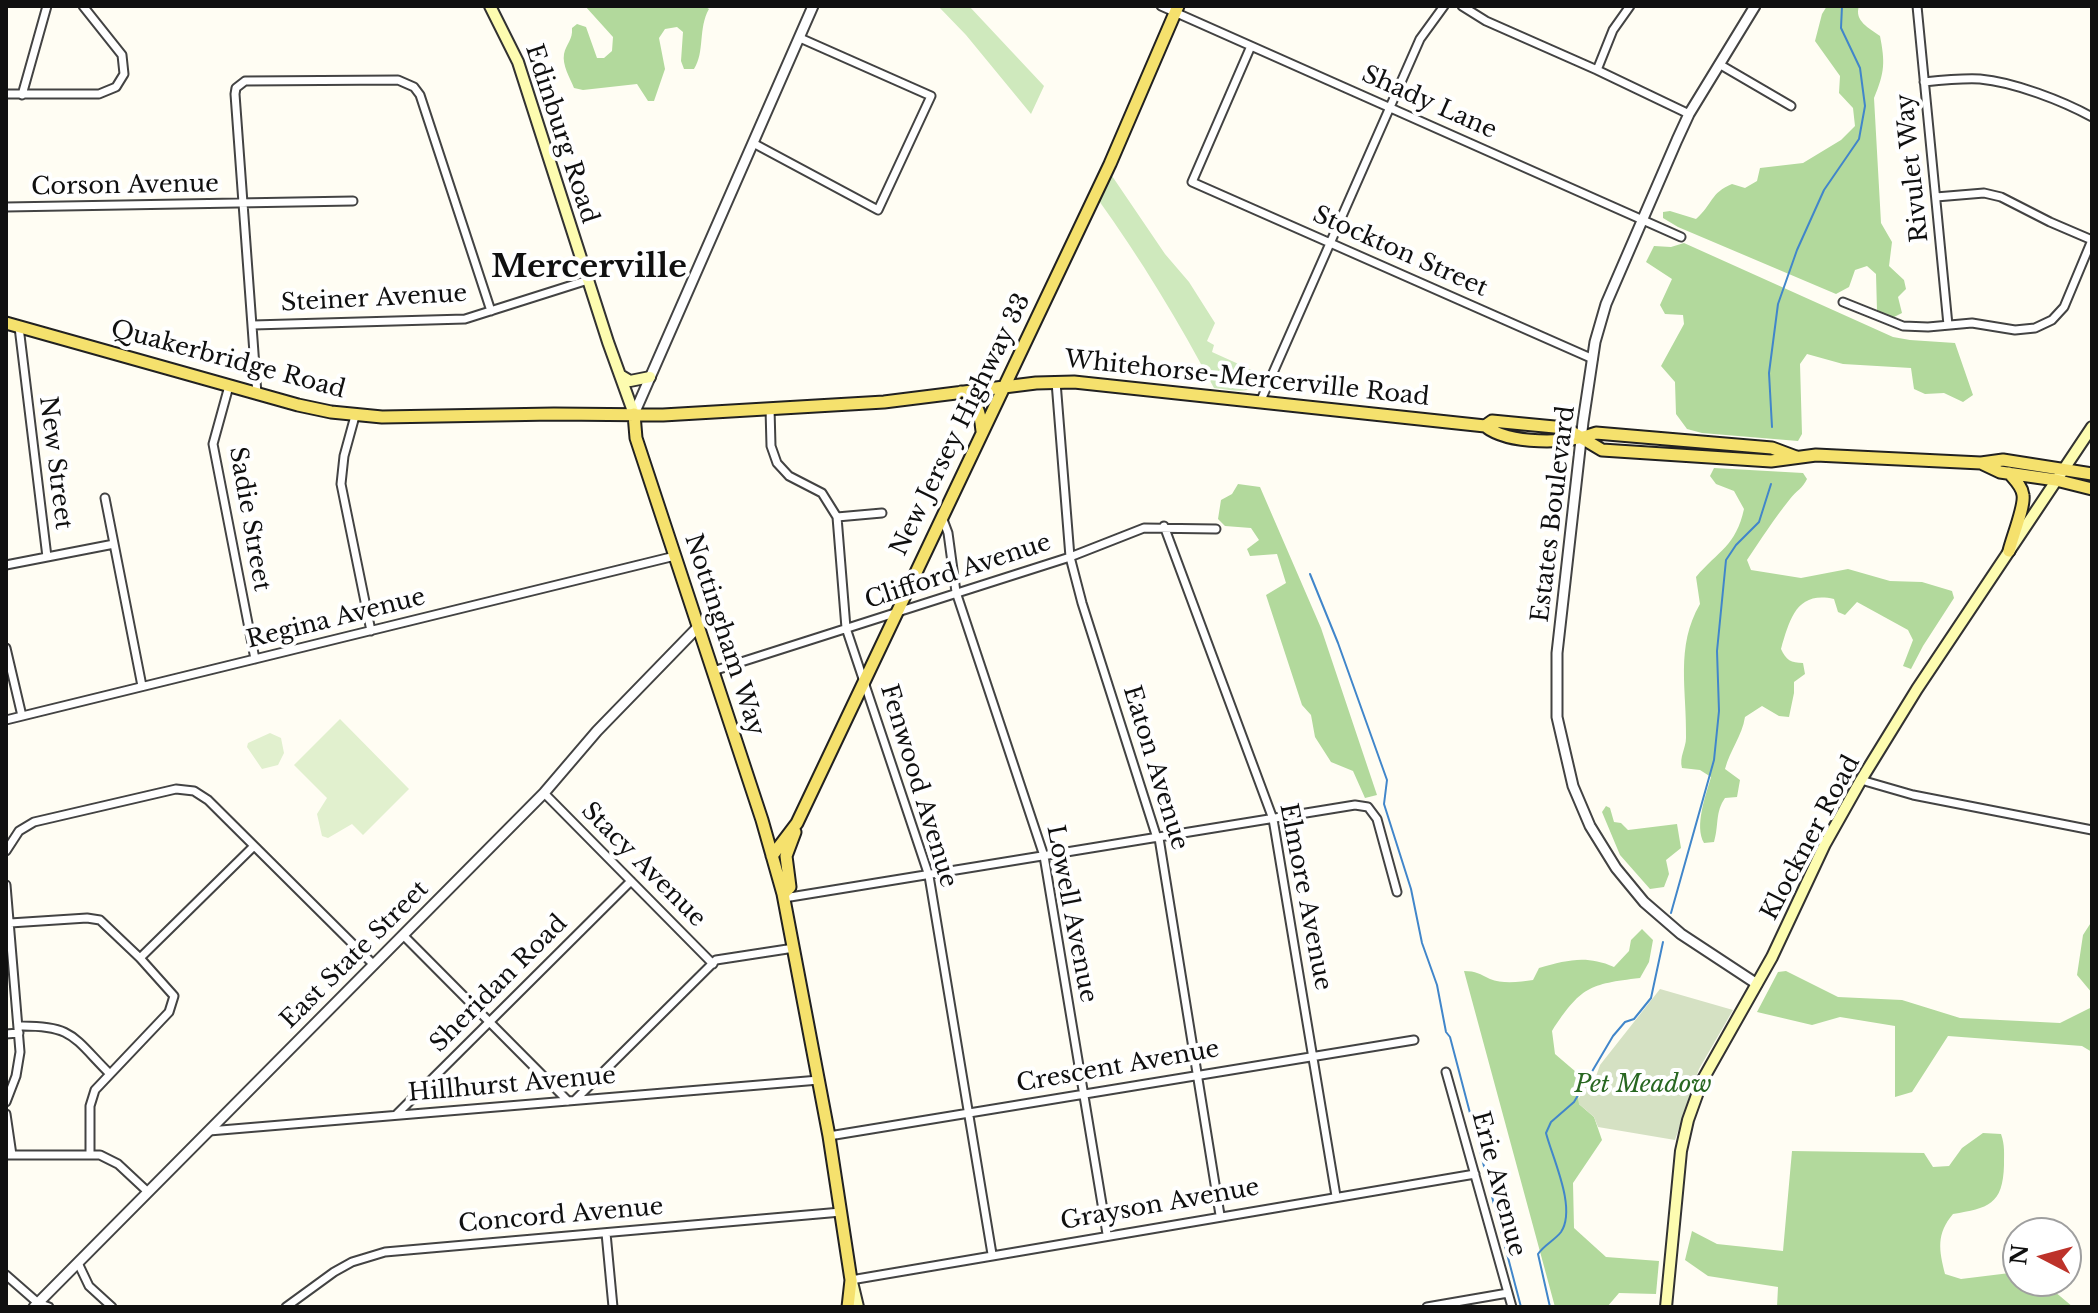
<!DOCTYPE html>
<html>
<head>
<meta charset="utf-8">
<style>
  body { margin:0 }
  #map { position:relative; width:2098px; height:1313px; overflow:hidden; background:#fffdf3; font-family:"Libre Baskerville",serif }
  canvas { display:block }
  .frame { position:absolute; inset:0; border:8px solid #101010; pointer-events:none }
  .north { position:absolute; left:2002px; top:1217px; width:80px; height:80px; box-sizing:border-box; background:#fff; border:2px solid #9f9f9f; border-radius:50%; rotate:276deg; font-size:22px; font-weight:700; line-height:32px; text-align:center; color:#101010 }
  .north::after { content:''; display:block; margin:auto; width:28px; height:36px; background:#bd322a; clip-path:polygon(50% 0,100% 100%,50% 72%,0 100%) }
</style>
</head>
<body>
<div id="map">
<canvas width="2098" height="1313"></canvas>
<div class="frame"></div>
<div class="north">N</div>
</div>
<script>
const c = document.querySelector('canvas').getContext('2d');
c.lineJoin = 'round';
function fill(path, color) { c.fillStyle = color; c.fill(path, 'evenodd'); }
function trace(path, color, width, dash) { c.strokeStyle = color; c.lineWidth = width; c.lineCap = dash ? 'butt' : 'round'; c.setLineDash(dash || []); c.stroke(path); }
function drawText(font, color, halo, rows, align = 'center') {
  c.font = font + ' "Libre Baskerville",serif'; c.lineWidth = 8; c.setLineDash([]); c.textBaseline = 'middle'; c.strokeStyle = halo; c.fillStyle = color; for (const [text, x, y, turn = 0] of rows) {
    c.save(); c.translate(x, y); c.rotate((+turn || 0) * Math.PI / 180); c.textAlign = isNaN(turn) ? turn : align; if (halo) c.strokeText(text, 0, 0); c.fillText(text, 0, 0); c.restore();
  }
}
const green = new Path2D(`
  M938 6H969L1044 86 1031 114 966 35Z
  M1110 173 1165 254 1189 282 1215 323 1207 341 1214 345 1212 352 1265 376C1254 397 1235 390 1214 388 1179 322 1141 259 1097 198Z`);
const forest = new Path2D(`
  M585 6H704L709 9C698 28 705 52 694 69H684L681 61 683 32 677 27 665 29 659 38 665 69 654 101H648L637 84 583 90 574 88C570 78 562 65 564 54 566 44 573 40 572 28L577 24 586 27 597 58H604L612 51 613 37Z
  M1827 6H1859C1854 21 1869 28 1880 36 1885 62 1885 72 1874 98L1881 223 1892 242 1889 266 1904 280 1906 289 1898 297 1902 313 1892 318 1877 311 1876 274 1867 266 1855 270 1849 287 1836 294 1678 227 1663 218V212L1670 211 1696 219C1713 204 1710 193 1732 184L1745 188 1757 181 1760 168 1803 163 1841 140 1855 126 1853 108 1839 93 1840 76 1815 41 1822 14Z
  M1684 243 1893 337 1910 340 1955 343 1973 395 1963 402 1944 393 1925 394 1914 389 1911 368 1843 364 1807 354 1800 364 1802 434 1798 441 1702 433 1687 429 1676 414 1675 382 1661 366 1684 324 1683 315 1665 314 1660 305 1672 279 1646 262 1654 246 1671 247Z
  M1714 468 1803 473 1807 479C1803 488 1796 491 1790 499 1774 519 1761 539 1747 560L1751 570 1801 578 1848 569 1890 581 1922 582 1952 591 1954 598 1923 646 1911 669 1903 666 1913 640 1908 630 1857 602 1845 615 1838 612 1834 599C1797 591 1790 618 1781 649 1786 660 1791 663 1803 663L1805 674 1794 682V693L1789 717 1779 716 1762 706 1745 717C1742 736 1730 750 1725 769L1740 780 1737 797 1725 798C1715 812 1719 826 1714 842L1704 843C1694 826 1706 795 1711 777L1700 770 1682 768C1679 757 1686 748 1686 738 1687 690 1675 647 1700 604L1696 577C1718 551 1736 546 1744 509L1734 491 1716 484 1710 476Z
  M1238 484 1260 487 1321 628 1377 795 1365 798 1353 771 1331 762 1315 737 1311 715 1302 705 1266 595 1286 583 1277 554 1250 556 1247 549 1259 540 1251 528 1225 526 1218 519 1221 500 1232 494Z
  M1606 806 1610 808 1614 822 1621 823 1628 830 1677 824 1681 848 1666 860 1669 874 1664 887 1650 889 1620 855 1602 812Z
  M2092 921V993L2077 975 2083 935Z
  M1642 929 1653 940 1649 962 1640 978C1589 984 1581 987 1552 1031L1555 1054 1576 1072 1579 1104 1594 1117 1602 1140 1573 1183 1574 1228 1606 1257 1659 1261 1656 1294 1619 1293 1607 1307H1555L1464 971C1476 971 1480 974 1490 979 1502 984 1520 982 1533 980L1539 968C1568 960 1586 955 1614 967L1629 951 1631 940Z
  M1786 971 1838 997 1902 1000 1960 1018 2060 1023 2092 1007V1052L2082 1046 1948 1036 1912 1092 1895 1097V1026L1840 1017 1812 1025 1757 1012 1778 972Z
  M1983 1133 2001 1134C2005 1145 2004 1154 2004 1165 2003 1205 1988 1208 1953 1214 1936 1234 1939 1250 1945 1274L1961 1279 2018 1272V1281H2042L2073 1307H1777L1778 1287 1708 1276 1685 1260 1692 1231 1717 1244 1783 1251 1792 1151 1924 1153 1933 1167 1949 1166 1962 1148Z`);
const cemetery = new Path2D(`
  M1660 989 1733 1010 1699 1069 1675 1140 1598 1127 1594 1117 1579 1104V1098L1587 1082H1594L1600 1065Z`);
const pitch = new Path2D(`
  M340 719 409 789 363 835 352 824 328 838 322 836 317 814 327 798 294 765Z
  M270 733 281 738 284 753 278 765 262 769 247 747 248 743Z`);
const stream = new Path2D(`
  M1772 427 1769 373 1778 304 1797 250 1824 190 1859 139 1865 106 1860 68 1841 28 1842 6
  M1310 574 1338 643 1387 780 1384 804 1411 889 1422 943 1437 985 1446 1032 1450 1037 1521 1307
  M1671 913 1714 760 1719 711 1717 651 1726 560 1736 545 1759 522 1771 484
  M1550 1307 1538 1254C1544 1245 1555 1240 1561 1232 1577 1208 1552 1157 1546 1133L1551 1122 1574 1102 1613 1036 1625 1022 1634 1019 1651 998 1663 942`);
const minor = new Path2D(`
  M1161 6 1681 237
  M1462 6 1486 21 1597 70 1689 114
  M1917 6 1948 325
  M1251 46 1192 182 1593 359
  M1719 64 1791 106
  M1597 70 1613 30 1630 6
  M1924 82C1943 80 1962 78 1980 79 2014 82 2063 101 2092 117
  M6 94H99L116 87 124 74 122 55 83 6
  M22 95 47 6
  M753 143 878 210 931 96 800 38
  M1936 197 1984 193 2001 197 2050 222 2092 240
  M6 207 353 201
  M1843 302 1903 326 1928 327 1972 323 2015 330 2035 328 2052 320 2064 307 2092 240
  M253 325 465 319 588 280
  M19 327 47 557
  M1056 382 1070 557 1082 603 1157 838
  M229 386 213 444 255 659
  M257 394 235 94 236 88 245 81 398 80 414 87 420 95 491 311
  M1261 400 1420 39 1444 6
  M770 408 771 446 777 463 789 476 822 493 837 517 846 628 929 876 992 1254
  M355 416 344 456 341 484 371 631
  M105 498 142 686
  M837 517 882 513
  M942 517 948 533 956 592 1044 856 1107 1234
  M1164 526 1273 819 1336 1196
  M6 565 114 544
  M6 648 22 716
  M713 671 1070 557 1144 528 1216 529
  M6 720 675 556
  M1861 780 1913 795 2092 830
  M544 793 713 964
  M1159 838 1220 1215
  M6 851 19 831 34 822 176 789 194 791 208 800 374 965
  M6 885 20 1052 16 1076 6 1102
  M784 898 1355 805 1368 807 1377 819 1397 892
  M10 923 87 918 100 920 140 958 174 996 169 1012 95 1090 90 1106V1153
  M404 936 568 1101
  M140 958 254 846
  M18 1026C73 1025 73 1037 109 1073
  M6 1034 19 1033
  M1446 1072 1512 1307
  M575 1100 716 960 794 948
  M6 1114 12 1155
  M397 1114 631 881
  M209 1131 819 1080
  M829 1136 1414 1040
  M6 1155H100L118 1164 148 1192
  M606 1233 613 1307
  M78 1263 89 1286 112 1307
  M6 1275 38 1303 49 1307
  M851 1280 1475 1174
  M286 1307 334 1272 352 1262 385 1252 841 1212
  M1427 1307 1508 1293`);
const tertiary = new Path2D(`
  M1755 6 1689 114 1677 140 1606 304 1595 342 1583 422 1557 653V717L1573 786 1590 826 1616 868 1644 902 1681 934 1757 984
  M634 414 813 6
  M34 1307 544 793 597 731 699 626`);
const secondary = new Path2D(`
  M490 6 518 62 608 342 634 414
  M620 375 630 381 650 377
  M852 1282 858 1307
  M1666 1307 1681 1151 1688 1120 1702 1081 1772 957 1825 844 1861 780 1917 689 2092 427`);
const primary = new Path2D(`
  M6 323 298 405 331 412 382 417 554 414 663 415 884 402 1036 383 1074 382 1485 426C1509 445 1568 444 1596 433L1772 448 1796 457
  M961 392C978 403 980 411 982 431
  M634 414 636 438 762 820 783 894 829 1136 851 1280 848 1307
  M1485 426 1492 421 1565 428 1602 450 1771 461 1816 455 1981 463 2003 460 2092 474
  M1981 463 2000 472 2056 480 2092 489
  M2009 473C2014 479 2022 486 2023 495 2025 506 2012 538 2009 551
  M772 856 797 823 1110 164 1178 6
  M783 894 790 887 786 856 795 832`);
const streetNames = [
  ["Shady Lane",1429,103,24],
  ["Edinburg Road",561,134,72],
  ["Rivulet Way",1913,168,-96],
  ["Corson Avenue",125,186,-1],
  ["Stockton Street",1400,252,24],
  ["Steiner Avenue",374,299,-3],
  ["Quakerbridge Road",228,360,15],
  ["Whitehorse-Mercerville Road",1247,379,6],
  ["New Jersey Highway 33",961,425,-64],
  ["New Street",55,463,83],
  ["Estates Boulevard",1554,514,-83],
  ["Sadie Street",249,519,80],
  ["Clifford Avenue",958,572,-18],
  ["Regina Avenue",336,619,-14],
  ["Nottingham Way",724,635,72],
  ["Eaton Avenue",1155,768,73],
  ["Fenwood Avenue",918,786,73],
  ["Klockner Road",1811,838,-62],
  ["Stacy Avenue",643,865,45],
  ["Elmore Avenue",1305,897,79],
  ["Lowell Avenue",1071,914,79],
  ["East State Street",355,955,-45],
  ["Sheridan Road",499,984,-45],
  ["Crescent Avenue",1118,1067,-10],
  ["Hillhurst Avenue",512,1085,-5],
  ["Erie Avenue",1498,1184,75],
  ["Grayson Avenue",1160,1205,-10],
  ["Concord Avenue",561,1216,-5]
];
const parkNames = [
  ["Pet Meadow",1643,1085]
];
const districtNames = [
  ["Mercerville",589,268]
];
fill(green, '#cfe9bd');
fill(forest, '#b2d99c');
fill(cemetery, '#d5e1c3');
fill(pitch, '#e1f0ce');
trace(stream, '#4186ca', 2);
trace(minor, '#434343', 11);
trace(tertiary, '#434343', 13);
trace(secondary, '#323232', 14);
trace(primary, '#212121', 15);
trace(minor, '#fff', 7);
trace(tertiary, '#fff', 9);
trace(secondary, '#fdfcb0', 10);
trace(primary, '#f5e16d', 11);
drawText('24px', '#101010', '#fff', streetNames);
drawText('italic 24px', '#286721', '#fff', parkNames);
drawText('bold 32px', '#101010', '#fff', districtNames);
</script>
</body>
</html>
